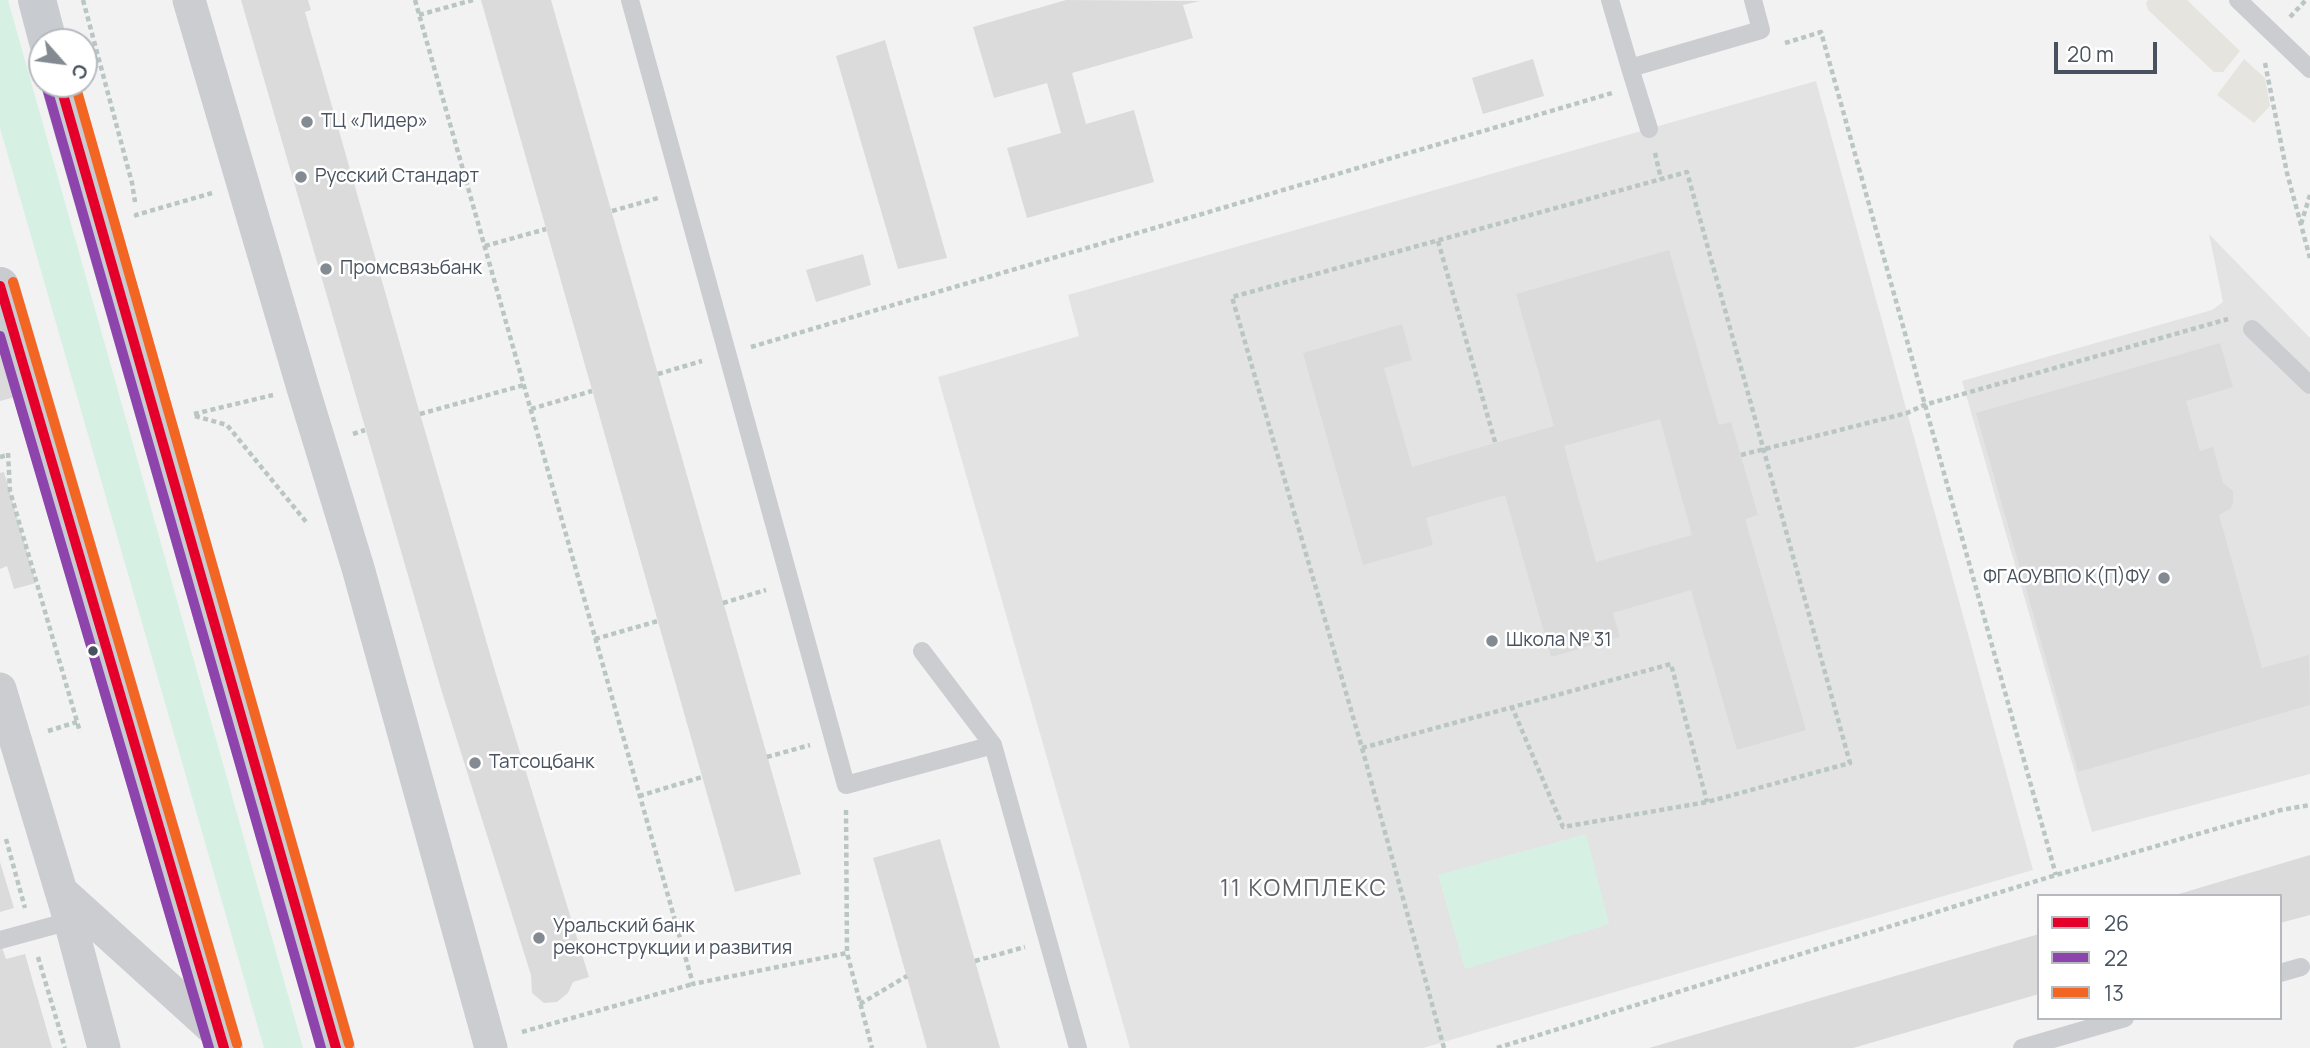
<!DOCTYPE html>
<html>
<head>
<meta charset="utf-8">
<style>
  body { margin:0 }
  #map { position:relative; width:2310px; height:1048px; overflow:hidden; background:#f2f2f2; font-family:Manrope,sans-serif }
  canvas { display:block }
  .legend { position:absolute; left:2037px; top:894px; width:245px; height:126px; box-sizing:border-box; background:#fff; border:2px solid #b6babf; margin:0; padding:9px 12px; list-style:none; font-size:21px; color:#48525f }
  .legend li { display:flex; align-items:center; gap:14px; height:35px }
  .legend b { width:35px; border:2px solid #b6babf }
  .north { position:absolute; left:28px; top:28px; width:70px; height:70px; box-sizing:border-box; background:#fff; border:2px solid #b6babf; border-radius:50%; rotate:118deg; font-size:19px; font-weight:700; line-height:28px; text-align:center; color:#48525f }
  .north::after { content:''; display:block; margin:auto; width:24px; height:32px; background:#848a92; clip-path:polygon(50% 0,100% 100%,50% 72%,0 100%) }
  .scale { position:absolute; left:2054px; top:42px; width:103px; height:32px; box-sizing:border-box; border:4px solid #48525f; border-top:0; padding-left:9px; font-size:21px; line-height:24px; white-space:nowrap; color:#48525f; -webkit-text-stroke:5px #fff; paint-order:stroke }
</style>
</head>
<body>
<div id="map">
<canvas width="2310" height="1048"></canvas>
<ul class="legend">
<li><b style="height:9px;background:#e4002b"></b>26</li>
<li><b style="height:9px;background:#8e44ad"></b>22</li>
<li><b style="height:9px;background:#f26522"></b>13</li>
</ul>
<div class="north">С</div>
<div class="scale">20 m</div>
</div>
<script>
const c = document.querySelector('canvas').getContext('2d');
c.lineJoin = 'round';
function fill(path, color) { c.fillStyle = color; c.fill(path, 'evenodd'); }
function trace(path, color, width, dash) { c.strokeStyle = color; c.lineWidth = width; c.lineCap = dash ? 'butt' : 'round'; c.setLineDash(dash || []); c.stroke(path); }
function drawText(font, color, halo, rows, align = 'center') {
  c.font = font + ' Manrope,sans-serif'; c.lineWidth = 5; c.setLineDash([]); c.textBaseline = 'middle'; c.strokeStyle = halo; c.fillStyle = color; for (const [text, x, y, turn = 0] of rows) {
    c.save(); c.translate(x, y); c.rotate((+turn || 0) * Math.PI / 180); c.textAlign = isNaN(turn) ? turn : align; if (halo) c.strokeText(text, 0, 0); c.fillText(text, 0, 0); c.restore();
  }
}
const education = new Path2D(`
  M1816 81 2033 870 1423 1048H1130L938 377 1079 336 1068 295Z
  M2209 234 2310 338V774L2092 832 1962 381 2212 310 2223 302Z`);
const green = new Path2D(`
  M0 0H8L303 1048H264L0 128Z
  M1586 834 1609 924 1465 969 1438 875Z`);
const sand = new Path2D(`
  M2148 0H2187L2240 51 2223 72H2214L2148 10 2146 3Z
  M2244 59 2265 78 2270 106 2254 123 2217 95Z`);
const building = new Path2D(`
  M241 0H308L311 10 305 12 416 400 495 671 589 977 573 982 568 993 557 1002 544 1003 532 993 531 975 441 689Z
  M481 0H551L801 874 735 892Z
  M1066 0 1200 1 1183 5 1193 38 1072 73 1086 124 1134 110 1154 182 1027 218 1007 148 1061 133 1047 83 994 98 973 27Z
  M885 40 947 258 898 269 836 56Z
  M1533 59 1544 96 1483 114 1472 78Z
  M1669 250 1719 425 1731 422 1758 515 1745 519 1806 730 1737 750 1691 590 1613 613 1620 637 1551 657 1505 495 1426 518 1433 545 1363 565 1303 353 1402 324 1412 360 1384 368 1412 467 1554 426 1516 294ZM1660 419 1692 535 1596 562 1564 446Z
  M863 254 871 285 816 302 806 270Z
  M0 334 19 396 0 401Z
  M2220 343 2233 387 2186 401 2200 451 2213 447 2223 483 2233 491V504L2230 509 2219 515 2262 668 2309 655 2310 705 2078 772 1976 413Z
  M4 472 36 583 14 589 7 566 0 569V473Z
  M940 839 975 961 1000 1048H927L873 858Z
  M2310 855V915L2280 923V896H2172Z
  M0 862 14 908 0 912Z
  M2039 934V994L1853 1048H1649Z
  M0 942 6 959 25 954 52 1048H0Z`);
const path = new Path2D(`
  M83 0 132 183 135 202
  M415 0 693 984 847 953 872 1048
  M419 15 473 0
  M2290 17 2306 0
  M1785 43 1821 32 2056 875
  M2265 63 2287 173 2310 258
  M1655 153 1661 179
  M612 211 658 198
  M137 217 136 215 212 193
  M2301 224 2310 195
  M1438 241 1495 442
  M485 246 546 229
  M751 347 1612 93
  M658 374 702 361
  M531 409 592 391
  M194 414 273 395
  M420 414 524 385
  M195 416 227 425 307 523
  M353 434 365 430
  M8 453 10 491 80 732
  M1741 455 1907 413 1924 405 2228 319
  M0 457 8 455
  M723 603 766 590
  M595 639 658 621
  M48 731 77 722
  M1362 748 1671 664 1707 802
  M767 757 810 745
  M639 796 702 777
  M846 810 847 953
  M6 839 25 908
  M38 957 65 1048
  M975 961 1025 947
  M860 1004 907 976
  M522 1032 693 984
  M1444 1048 1362 748 1232 297 1687 172 1850 763 1707 802 1563 827 1512 707
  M1497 1048 2056 875 2281 810 2310 805`);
const service = new Path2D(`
  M630 0 846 785 993 745 1078 1048
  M1610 0 1630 68 1761 30 1753 0
  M2238 0 2310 69
  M1630 68 1649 129
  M2252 329 2310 385
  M922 651 993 745
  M0 940 70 921
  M2280 973 2301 967
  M2022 1048 2125 1018`);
const minor = new Path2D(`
  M189 0 303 388 358 568 491 1048
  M0 689 70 921 104 1048
  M62 892 221 1036`);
const primary = new Path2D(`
  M37 0 48 42
  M60 84 336 1048
  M0 286 224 1048`);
const bus1 = new Path2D(`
  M60 84 336 1048
  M0 286 224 1048`);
const bus2 = new Path2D(`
  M47 88 321 1048
  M0 336 209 1048`);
const bus3 = new Path2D(`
  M75 84 349 1044
  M13 282 237 1044`);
const markers = [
  [307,122,7,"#848a92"],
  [301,177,7,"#848a92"],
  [326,269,7,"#848a92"],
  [2164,578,7,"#848a92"],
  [1492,641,7,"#848a92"],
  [93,651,6,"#48525f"],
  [475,763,7,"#848a92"],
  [539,938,7,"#848a92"]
];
const poiNames = [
  ["ТЦ «Лидер»",321,122],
  ["Русский Стандарт",315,177],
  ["Промсвязьбанк",340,269],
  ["ФГАОУВПО К(П)ФУ",2150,578,"right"],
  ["Школа № 31",1506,641],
  ["Татсоцбанк",489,763],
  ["Уральский банк",553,927],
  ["реконструкции и развития",553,949]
];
const quarterNames = [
  ["11 КОМПЛЕКС",1304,890]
];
fill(education, '#e4e3e4');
fill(green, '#d6f1e4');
fill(sand, '#e5e4de');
fill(building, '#dbdbdc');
trace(path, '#b9c6c3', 4.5, [5, 3.5]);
trace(service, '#cccdd0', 18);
trace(minor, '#cccdd0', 33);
trace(primary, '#c8cbcf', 38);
trace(bus1, '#e4002b', 10);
trace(bus2, '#8e44ad', 10);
trace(bus3, '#f26522', 10);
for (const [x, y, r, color] of markers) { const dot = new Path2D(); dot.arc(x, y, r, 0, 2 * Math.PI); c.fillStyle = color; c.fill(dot); trace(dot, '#fff', 2.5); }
drawText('19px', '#48525f', '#fff', poiNames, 'left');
c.letterSpacing = '2px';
drawText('23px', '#5d6066', '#fff', quarterNames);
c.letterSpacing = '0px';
</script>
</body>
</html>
